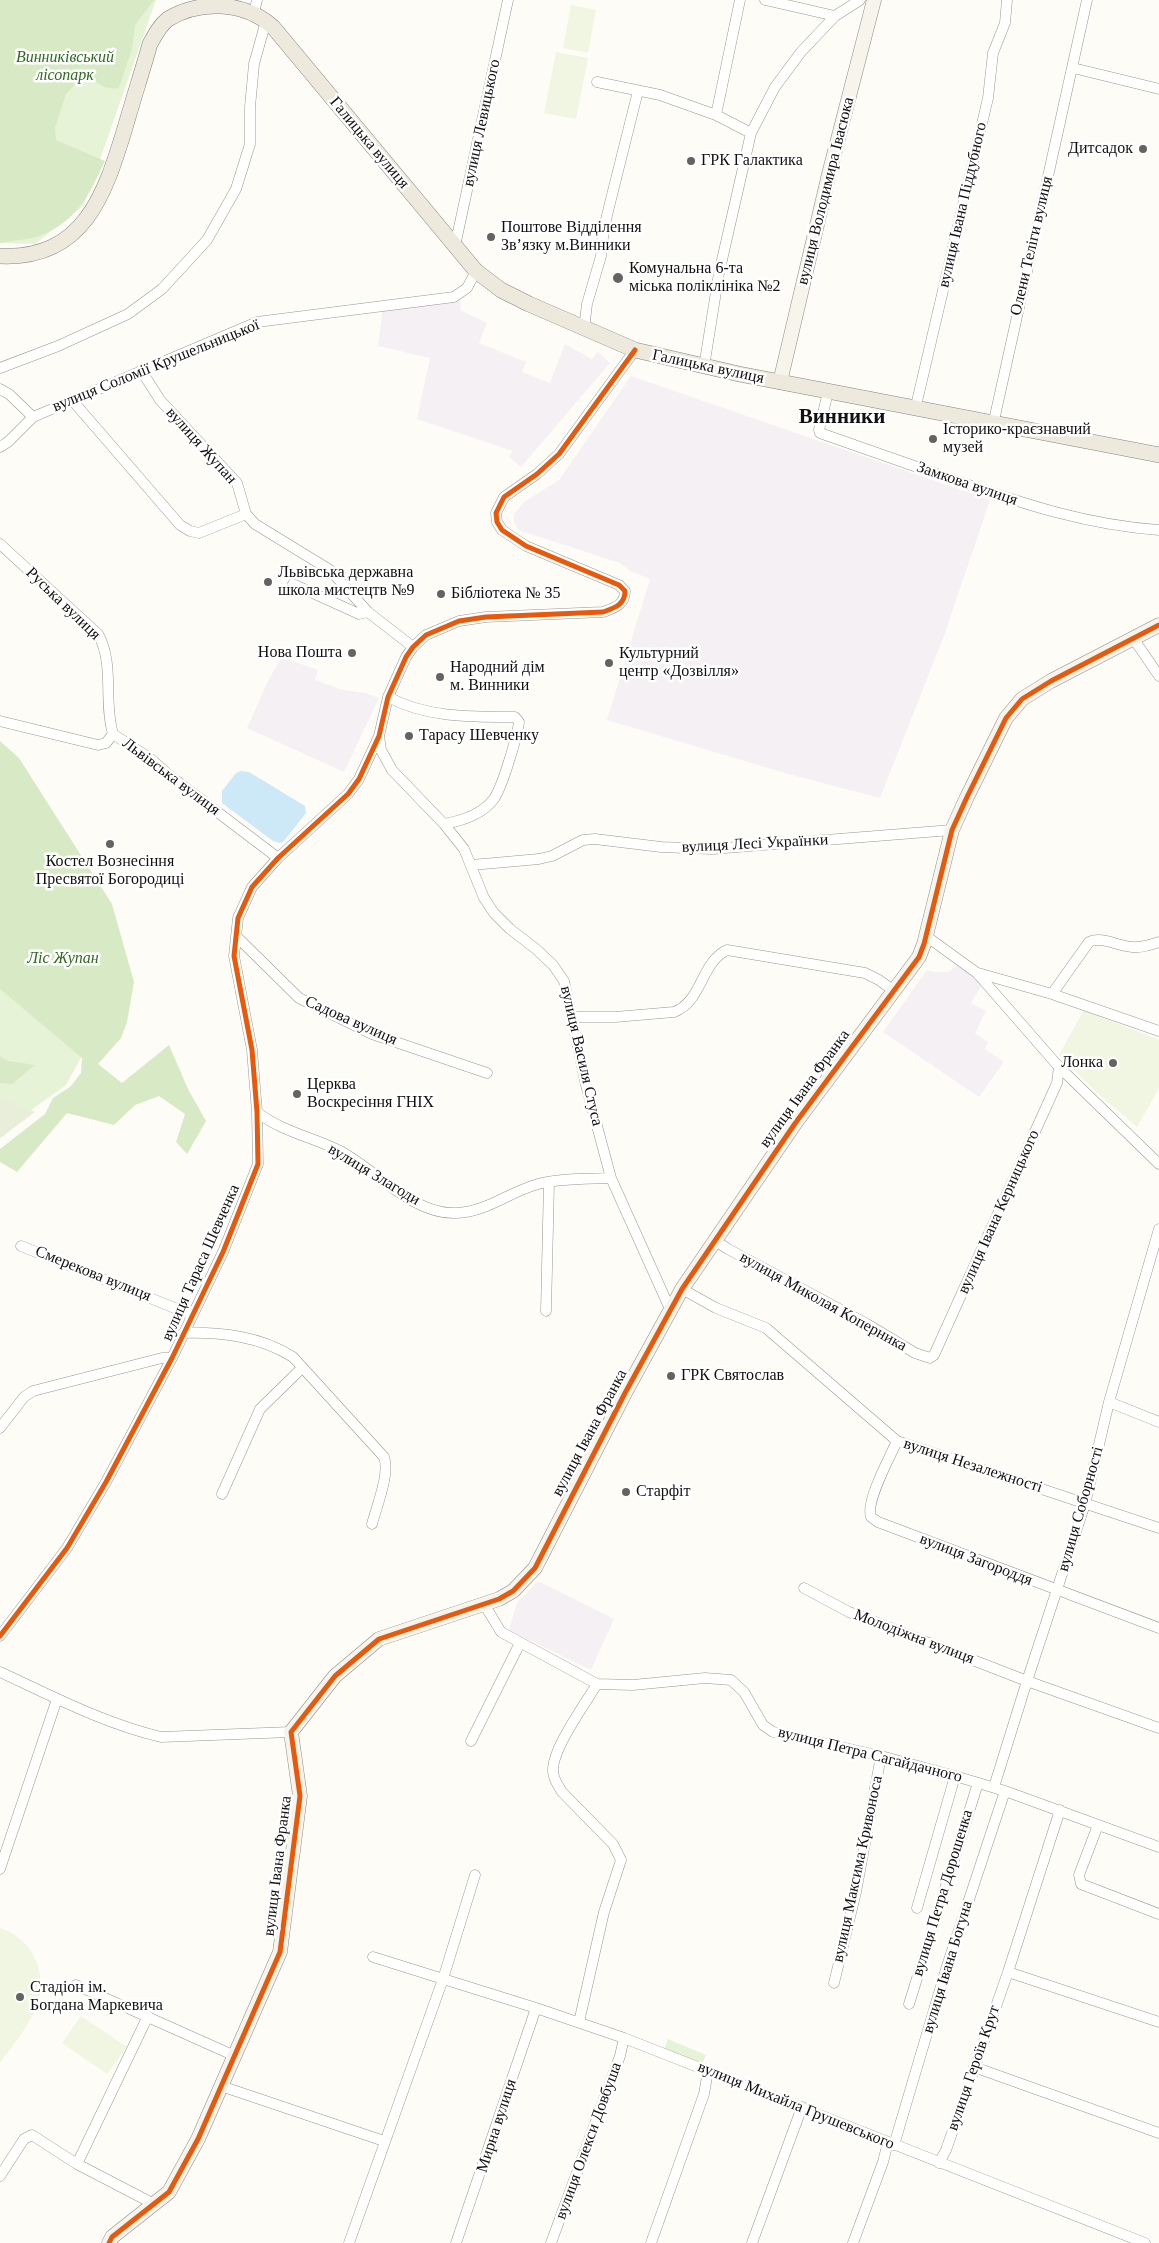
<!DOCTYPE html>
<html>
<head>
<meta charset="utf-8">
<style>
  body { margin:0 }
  canvas { display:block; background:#fdfcf7 }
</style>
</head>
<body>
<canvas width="1159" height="2243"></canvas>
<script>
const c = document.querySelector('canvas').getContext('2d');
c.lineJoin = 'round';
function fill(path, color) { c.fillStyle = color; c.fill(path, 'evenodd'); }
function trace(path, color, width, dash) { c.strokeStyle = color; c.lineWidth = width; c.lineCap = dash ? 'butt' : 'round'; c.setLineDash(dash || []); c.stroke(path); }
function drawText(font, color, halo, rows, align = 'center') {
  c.font = font + ' "Times New Roman",serif'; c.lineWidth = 5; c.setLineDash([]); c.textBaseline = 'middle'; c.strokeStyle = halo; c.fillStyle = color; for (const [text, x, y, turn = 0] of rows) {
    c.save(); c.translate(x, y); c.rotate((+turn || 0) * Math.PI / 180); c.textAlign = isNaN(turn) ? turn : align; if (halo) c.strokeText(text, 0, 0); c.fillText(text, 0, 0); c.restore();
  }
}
const industrial = new Path2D(`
  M455 300 461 302 460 310 487 323 479 343 526 362 522 372 550 383 565 344 592 359 598 352 610 363 521 467 509 457 513 451 417 419 430 358 378 346 383 307Z
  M631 376 990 500 945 633 880 798 785 773 607 720 650 579 630 571 620 563 518 530 514 522V514L524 502 559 480Z
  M282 657 318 670 315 680 343 690 365 693 379 698 344 772 247 728 269 679Z
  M958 964 982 985 971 1003 986 1011 975 1033 988 1042 985 1049 1004 1062 979 1097 883 1032 927 970 935 972H949Z
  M538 1581 614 1619 591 1670 509 1630 517 1603Z`);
const green = new Path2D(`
  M0 0H156L84 205 35 244 0 243Z
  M0 752 113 999 66 1085 20 1118 4 1136 0 1137Z
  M668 2039 706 2055 701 2066 663 2052Z`);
const forest = new Path2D(`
  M0 0H154L135 25 132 49 119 88C106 91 95 82 85 74L66 94 55 128 56 140 105 161C90 193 78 220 42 235 29 240 13 240 0 243Z
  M0 741 19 758 112 904 134 982 127 1022 121 1038 98 1064 122 1083 169 1045 188 1089 206 1121 187 1154 176 1142 185 1114 159 1096 135 1105 114 1125 67 1113 17 1172 0 1162V1149L45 1114 53 1098 70 1087 81 1073 82 1058 0 989Z
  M0 1056 8 1061 35 1065 12 1084 0 1083Z`);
const cemetery = new Path2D(`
  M0 1097 35 1112 0 1138Z`);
const pitch = new Path2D(`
  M571 5 596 10 588 53 563 48Z
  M556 52 588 58 576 119 544 113Z
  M1084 1010 1159 1040V1088L1137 1127 1096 1092 1059 1055Z
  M0 1928C14 1933 28 1943 34 1957 55 1998 23 2031 0 2063Z
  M81 2016 127 2047 107 2074 62 2043Z`);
const water = new Path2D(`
  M241 771 249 772 305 806 306 813 283 842 280 843 273 841 222 803V791L236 773Z`);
const street = new Path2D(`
  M765 0 835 16
  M254 13 257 0
  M1073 68 1159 89
  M597 82 660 95 716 115 751 133
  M716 115 740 0
  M455 246 508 0
  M584 329 587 304 601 256 604 228 610 203 638 91
  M704 367 719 273 751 133 775 87 801 52 835 16 860 0
  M0 368 58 346 128 314 162 289 207 240 236 189 250 144V107L254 64 266 21
  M141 370 160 400 237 483 246 514 255 524 330 570 368 612 413 647
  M0 389 9 394 33 417
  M828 392 819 430 820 433C866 449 911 465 957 481 1024 504 1087 525 1159 530
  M72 400 180 525 190 531 199 533 246 514
  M915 410 988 98 993 53 1005 23 1007 0
  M993 425 1087 0
  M0 447 8 442 33 417 257 322 454 297 467 288 476 271
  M0 544 98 634C115 665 103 700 113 734
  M293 584 359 614 368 612
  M1133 638 1159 676
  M388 697C427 718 472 717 515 717L519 722C517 737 502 789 493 800 482 814 461 821 444 824
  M0 721 98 745 106 743 113 734 151 759 170 776 278 858
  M379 736 381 750 392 770 444 824 464 849 484 898 494 913 510 929 536 949 553 965 564 981 586 1085 611 1178 670 1309
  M472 865 539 859 552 856 583 840 595 839 661 847 712 849 952 830
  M236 936 299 998 372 1034 487 1073
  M926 936 977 973 1059 1067 1159 1164
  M978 973 1052 994 1159 1031
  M1052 994 1089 942C1102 936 1117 946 1132 947 1141 948 1150 945 1159 942
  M573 1017H615L674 1012C702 1002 701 962 727 950L865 973 879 980 894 991
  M257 1112C282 1132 313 1137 340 1151 376 1170 413 1215 456 1213 487 1212 509 1192 538 1184 560 1178 588 1179 611 1178
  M714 1240 728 1249 867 1324 915 1353 930 1358 934 1355 1057 1083 1059 1067
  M21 1246 192 1315
  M682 1289 716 1308 766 1328 897 1441 1159 1528
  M546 1311 549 1182
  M183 1333C221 1332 260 1336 293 1357L384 1457C390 1474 377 1505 372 1524
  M1109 1402 1159 1422
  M0 1428 24 1397 33 1391 162 1358H172
  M897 1441C890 1457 865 1502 871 1517L878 1522 1159 1628
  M222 1494 260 1409 302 1368
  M804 1588 849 1612 1027 1681 1159 1728
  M484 1604 501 1632 597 1684 633 1685 705 1678 731 1680 744 1692 763 1725 773 1732 881 1756 955 1776 1005 1791 1159 1847
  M0 1636 67 1548 106 1482 172 1358 223 1252 258 1164 257 1112 252 1050 234 956 238 918 252 887 278 858 348 794 359 779 379 736 388 697 406 657 413 647 426 635 459 621 486 617 603 612C614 608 625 605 625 591L619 585 526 546 502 530 497 522 496 513 504 497 537 474 559 454 635 350
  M0 1672C52 1696 105 1724 161 1737L291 1732
  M471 1741 520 1643
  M994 1787 1027 1681 1085 1504 1109 1402 1159 1229
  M1098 1825 1079 1875 1081 1884 1159 1914
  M0 1869 57 1699
  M917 1908 955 1776
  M373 1957 536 2008 624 2038 1145 2243
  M1008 1972 1159 2022
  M834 1983 856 1892 881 1756
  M76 1985 235 2056
  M909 2004 978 1783
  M148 2016 77 2164 154 2204
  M579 2022 604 1912 621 1860 613 1844 562 1792C558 1785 553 1779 553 1771 552 1749 585 1704 597 1684
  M974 2067 1159 2133
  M221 2086 384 2141
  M894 2145 947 1966 1005 1791
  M939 2163 946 2150 1008 1972 1060 1810
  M0 2176 24 2139 32 2135 77 2164
  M349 2243 443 1979 475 1875
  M456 2243 536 2008
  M551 2243 620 2056 624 2038
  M651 2243 704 2094 708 2071
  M752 2243 802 2107
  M853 2243 883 2162 888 2142`);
const secondary = new Path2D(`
  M780 382 829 174 874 0
  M109 2243 112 2237 169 2192 198 2139 280 1952 300 1796 291 1732 335 1676 379 1639 499 1599 513 1591 535 1568 625 1393 682 1289 796 1122 919 957 924 944 952 830 967 797 1006 718 1022 699 1051 681 1159 625`);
const primary = new Path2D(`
  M0 256C84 260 105 194 125 128 133 100 142 72 150 44 155 35 160 25 168 19 200 0 244 1 273 27L476 271 501 290 529 304 635 350 739 374 1159 455`);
const cycleway = new Path2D(`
  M0 1636 67 1548 106 1482 172 1358 223 1252 258 1164 257 1112 252 1050 234 956 238 918 252 887 278 858 348 794 359 779 379 736 388 697 406 657 413 647 426 635 459 621 486 617 603 612C614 608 625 605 625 591L619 585 526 546 502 530 497 522 496 513 504 497 537 474 559 454 635 350
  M109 2243 112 2237 169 2192 198 2139 280 1952 300 1796 291 1732 335 1676 379 1639 499 1599 513 1591 535 1568 625 1393 682 1289 796 1122 919 957 924 944 952 830 967 797 1006 718 1022 699 1051 681 1159 625`);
const markers = [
  [1143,149,5,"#646362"],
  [691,161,5,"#646362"],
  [491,237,5,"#646362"],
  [618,278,6,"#646362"],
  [933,439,5,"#646362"],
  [268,582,5,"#646362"],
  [441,594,5,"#646362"],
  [352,653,5,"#646362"],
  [609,663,5,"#646362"],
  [440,677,5,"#646362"],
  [409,736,5,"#646362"],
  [110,844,5,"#646362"],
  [1113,1063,5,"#646362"],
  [297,1094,5,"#646362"],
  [671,1376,5,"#646362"],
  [626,1492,5,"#646362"],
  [20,1997,5,"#646362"]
];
const parkNames = [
  ["Винниківський",65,58],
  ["лісопарк",65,76],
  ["Ліс Жупан",63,959]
];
const streetNames = [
  ["вулиця Левицького",482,123,-78],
  ["Галицька вулиця",369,143,50],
  ["вулиця Володимира Івасюка",826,191,-76],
  ["вулиця Івана Піддубного",963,205,-77],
  ["Олени Теліги вулиця",1032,246,-77],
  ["вулиця Соломії Крушельницької",156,366,-22],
  ["Галицька вулиця",708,367,12],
  ["вулиця Жупан",201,446,48],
  ["Замкова вулиця",967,484,19],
  ["Руська вулиця",63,604,44],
  ["Львівська вулиця",171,777,37],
  ["вулиця Лесі Українки",755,844,-3],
  ["Садова вулиця",351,1021,24],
  ["вулиця Василя Стуса",581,1056,77],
  ["вулиця Івана Франка",805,1089,-54],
  ["вулиця Злагоди",374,1175,31],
  ["вулиця Івана Керницького",999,1212,-66],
  ["вулиця Тараса Шевченка",201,1263,-66],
  ["Смерекова вулиця",93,1274,22],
  ["вулиця Миколая Коперника",823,1302,29],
  ["вулиця Івана Франка",590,1433,-62],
  ["вулиця Незалежності",973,1466,18],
  ["вулиця Соборності",1081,1509,-74],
  ["вулиця Загороддя",976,1560,21],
  ["Молодіжна вулиця",914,1637,21],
  ["вулиця Петра Сагайдачного",870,1755,14],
  ["вулиця Івана Франка",278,1866,-83],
  ["вулиця Максима Кривоноса",858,1869,-78],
  ["вулиця Петра Дорошенка",943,1893,-73],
  ["вулиця Івана Богуна",948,1967,-73],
  ["вулиця Героїв Крут",974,2068,-71],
  ["вулиця Михайла Грушевського",796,2106,22],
  ["Мирна вулиця",497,2126,-72],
  ["вулиця Олекси Довбуша",589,2141,-70]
];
const poiNames = [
  ["Дитсадок",1133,149,"right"],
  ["ГРК Галактика",701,161],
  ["Поштове Відділення",501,228],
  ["Зв’язку м.Винники",501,246],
  ["Комунальна 6-та",629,269],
  ["міська поліклініка №2",629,287],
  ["Історико-краєзнавчий",943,430],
  ["музей",943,448],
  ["Львівська державна",278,573],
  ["школа мистецтв №9",278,591],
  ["Бібліотека № 35",451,594],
  ["Нова Пошта",342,653,"right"],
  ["Культурний",619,654],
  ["центр «Дозвілля»",619,672],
  ["Народний дім",450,668],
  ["м. Винники",450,686],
  ["Тарасу Шевченку",419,736],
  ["Костел Вознесіння",110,862,"center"],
  ["Пресвятої Богородиці",110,880,"center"],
  ["Лонка",1103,1063,"right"],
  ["Церква",307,1085],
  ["Воскресіння ГНІХ",307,1103],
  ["ГРК Святослав",681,1376],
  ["Старфіт",636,1492],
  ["Стадіон ім.",30,1988],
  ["Богдана Маркевича",30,2006]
];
const districtNames = [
  ["Винники",842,418]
];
fill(industrial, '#f5f0f3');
fill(green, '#e7f3d7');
fill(forest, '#d8eac5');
fill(cemetery, '#e9eedb');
fill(pitch, '#f0f6e1');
fill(water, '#cde8f7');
trace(street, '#979795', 11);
trace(secondary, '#8e8d8b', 15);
trace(primary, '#858482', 16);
trace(street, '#fffffe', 10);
trace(secondary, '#f6f4eb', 14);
trace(primary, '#ede9dc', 15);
trace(cycleway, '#e8590c', 5);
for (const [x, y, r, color] of markers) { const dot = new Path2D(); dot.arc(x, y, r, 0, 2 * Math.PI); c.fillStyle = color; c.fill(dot); trace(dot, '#fff', 2); }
drawText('italic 16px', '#2f6b1f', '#fff', parkNames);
drawText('16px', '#111', '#fff', streetNames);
drawText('16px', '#111', '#fff', poiNames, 'left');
drawText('bold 21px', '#111', '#fff', districtNames);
</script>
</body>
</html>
